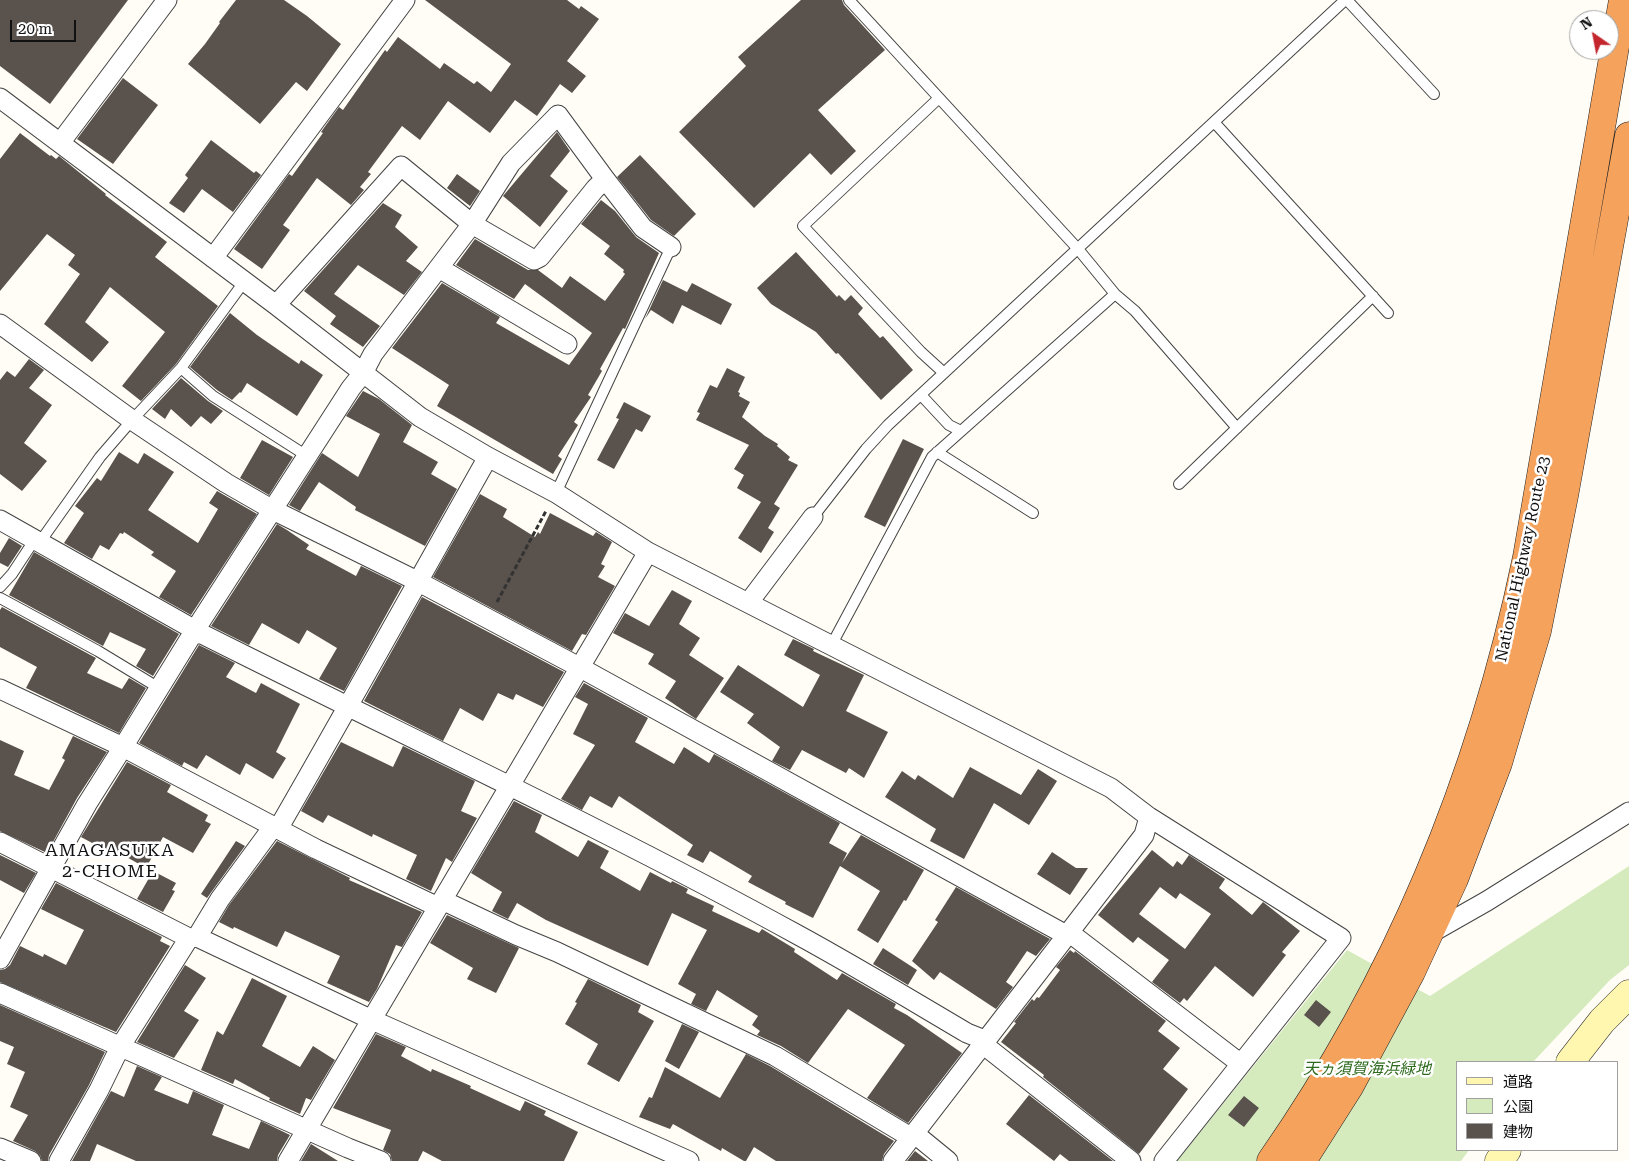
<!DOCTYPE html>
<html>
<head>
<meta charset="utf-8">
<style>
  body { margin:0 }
  #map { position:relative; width:1629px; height:1161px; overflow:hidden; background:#fffdf5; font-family:"Roboto Serif","Noto Sans JP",serif }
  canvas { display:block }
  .legend { position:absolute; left:1456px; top:1061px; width:162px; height:90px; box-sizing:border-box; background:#fff; border:1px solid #a0a0a0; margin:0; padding:6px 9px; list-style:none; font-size:15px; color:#111 }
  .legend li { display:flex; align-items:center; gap:10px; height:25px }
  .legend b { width:25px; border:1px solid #a0a0a0 }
  .north { position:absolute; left:1569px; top:10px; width:50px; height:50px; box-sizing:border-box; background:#fff; border:1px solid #a0a0a0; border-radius:50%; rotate:327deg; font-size:14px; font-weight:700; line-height:20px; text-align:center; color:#111 }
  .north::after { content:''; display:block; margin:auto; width:18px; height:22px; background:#c4262e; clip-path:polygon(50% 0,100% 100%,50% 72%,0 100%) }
  .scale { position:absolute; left:10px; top:20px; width:66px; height:22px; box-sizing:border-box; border:2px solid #111; border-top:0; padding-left:6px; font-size:15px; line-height:18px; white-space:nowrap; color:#111; -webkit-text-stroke:4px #fff; paint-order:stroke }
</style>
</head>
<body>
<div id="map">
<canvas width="1629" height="1161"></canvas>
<ul class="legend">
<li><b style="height:6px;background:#fff6b0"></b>道路</li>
<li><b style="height:14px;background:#d5ebbd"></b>公園</li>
<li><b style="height:14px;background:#5a524d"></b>建物</li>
</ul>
<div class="north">N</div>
<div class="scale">20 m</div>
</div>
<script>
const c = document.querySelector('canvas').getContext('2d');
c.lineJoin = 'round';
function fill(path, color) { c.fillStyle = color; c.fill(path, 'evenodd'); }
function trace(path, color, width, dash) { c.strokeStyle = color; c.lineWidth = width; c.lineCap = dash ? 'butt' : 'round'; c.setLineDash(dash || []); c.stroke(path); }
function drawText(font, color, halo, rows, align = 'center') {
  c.font = font + ' "Roboto Serif","Noto Sans JP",serif'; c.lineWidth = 5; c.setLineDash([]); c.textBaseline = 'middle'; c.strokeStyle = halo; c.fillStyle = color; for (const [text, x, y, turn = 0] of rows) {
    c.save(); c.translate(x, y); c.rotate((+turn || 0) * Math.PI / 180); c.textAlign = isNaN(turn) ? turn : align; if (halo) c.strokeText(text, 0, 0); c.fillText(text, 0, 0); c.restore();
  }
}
const green = new Path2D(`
  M1629 866V965L1610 980 1533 1062H1458V1150H1469L1461 1161H1177L1347 950 1430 996Z`);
const building = new Path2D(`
  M0 0H128L50 104 0 66Z
  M236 0H284L307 16 341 44 307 91 296 82 260 124 188 64 205 44 220 23 219 22Z
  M425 0H567L579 9 581 6 599 19 567 61 586 76 572 93 560 84 537 116 515 100 490 133 448 101 420 140 402 126 368 172 371 174 360 187 364 190 351 205 317 178 283 225 290 230 262 269 234 249 289 174 292 176 323 133 321 132 339 107 343 110 385 50 387 52 398 37 440 69 444 63 474 84 477 81 491 92 511 64Z
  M801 0H842L844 5 885 50 818 110 856 151 831 175 810 153 754 208 679 132 746 66 738 57Z
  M123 78 158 105 113 164 77 139Z
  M557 132 570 151 550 176 568 191 540 227 503 196Z
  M20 133 50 156 51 155 56 159 59 156 106 194 105 195 167 242 155 257 218 306 176 364 141 401 122 386 165 332 110 287 85 322 109 342 92 362 44 324 80 274 68 265 75 255 47 234 0 291V159Z
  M211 140 254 173 256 171 261 175 233 212 202 189 184 213 169 203 188 178 185 175Z
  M640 155 696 214 674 236 651 220 617 177Z
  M457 174 480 191 470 206 447 188Z
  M601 200 615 211 636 237 659 253 625 329 623 328 600 369 602 371 588 395 591 397 574 422 578 425 558 456 562 459 553 474 437 406 449 385 392 348 442 283 500 317 496 323 569 365 592 333 525 284 514 299 456 265 475 239 528 270H538L562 288 570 276 605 301 625 274 623 272 624 270 604 254 610 246 581 224Z
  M383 203 402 215 395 227 418 247 406 261 422 272 404 295 358 265 334 294 380 326 363 347 330 324 336 316 304 291Z
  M796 252 837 297 839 295 845 301 851 295 863 308 858 314 880 338 883 336 913 370 881 400 838 353 836 354 816 332 771 304 757 288Z
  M663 280 687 292 692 283 732 304 721 325 682 305 673 324 651 310 645 319Z
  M230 313 257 335 299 364 301 360 323 375 297 416 247 383 241 393 240 392 232 400 217 390 190 367Z
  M29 359 44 370 29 388 52 405 24 443 47 461 22 491 0 474V380L7 371 15 377Z
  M727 368 745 377 738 392 740 393 739 396 750 402 742 417 765 436 778 444 777 446 790 457 788 460 798 465 774 504 780 508 768 528 774 532 761 553 738 538 761 502 737 488 744 475 734 469 749 445 696 420 700 413 697 412 710 385 717 388Z
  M181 378 208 401 223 411 211 424 201 416 191 427 171 409 165 419 152 409Z
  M363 391 379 399 412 425 403 442 438 462 431 474 457 489 425 546 355 510 356 507 319 482 300 511 289 505 322 453 358 477 380 434 346 416Z
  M624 402 651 416 642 432 636 429 614 469 597 460 619 419 616 418Z
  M903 439 924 449 885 527 864 517Z
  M262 440 293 457 269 495 240 478Z
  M119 452 138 464 144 453 174 472 148 510 198 543 218 509 209 503 217 491 257 514 191 615 159 597 176 571 151 555 154 552 124 532 123 534 120 533 109 550 100 545 92 559 64 543 84 513 75 506 97 478 101 481Z
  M480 494 507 509 503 517 535 537 538 532 540 534 550 513 593 536 596 532 612 542 601 564 605 566 598 577 615 586 586 635 582 634 572 651 433 577Z
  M277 524 287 530 309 545 306 549 356 576 361 566 402 586 344 691 319 679 337 648 307 630 299 644 262 623 249 645 211 626Z
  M9 538 22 546 8 567 0 563V553Z
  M34 552 179 634 153 676 136 666 146 649 110 632 103 646 9 595Z
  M672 590 692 601 679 624 700 638 689 655 724 678 696 719 665 698 676 681 648 664 654 654 613 633 625 613 649 626Z
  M422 597 564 672 543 707 516 694 513 700 498 693 483 721 460 708 443 741 364 701Z
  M2 607 96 658 87 673 122 689 129 678 146 688 119 733 26 688 37 667 0 647V610Z
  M793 639 814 649 813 651 864 675 846 711 888 732 864 778 849 768 846 773 802 750 790 770 772 761 780 747 747 723 754 714 720 692 738 665 803 707 820 675 784 655Z
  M199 645 235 663 226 677 256 693 261 683 300 704 276 752 286 758 273 779 246 763 240 775 206 755 197 769 184 762 182 766 139 743Z
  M584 683 648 718 635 742 674 764 684 747 709 763 714 754 840 823 829 843 847 853 842 863 861 835 924 870 906 901 904 900 878 943 857 930 880 891 840 866 813 918 785 904 786 902 748 882 752 876 710 851 703 863 687 855 693 845 619 796 612 808 590 796 582 810 561 799 595 745 573 734 588 704 575 697Z
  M73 736 107 752 77 798 47 853 0 831V740L24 751 14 775 49 790 65 760 62 758Z
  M341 742 393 767 403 746 475 781 461 811 477 818 452 862 446 858 431 891 406 879 417 855 373 834 372 837 328 815 323 823 301 811Z
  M127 762 171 785 167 792 208 815 205 821 211 824 193 853 163 837 146 868 109 847 107 851 81 837Z
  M970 767 1021 795 1038 769 1057 781 1029 825 994 803 964 859 930 841 936 829 885 797 902 771 915 780 918 775 953 798Z
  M514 801 542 815 535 832 578 857 588 840 609 851 600 868 640 891 650 872 671 883 672 881 688 889 686 893 714 906 712 911 759 933 762 929 795 949 794 952 837 980 842 973 896 1004 894 1008 907 1015 962 1053 908 1123 867 1098 905 1045 848 1009 808 1063 781 1046 757 1035 760 1031 752 1025 758 1016 717 990 706 1011 691 1004 696 994 678 984 707 930 672 913 648 966 546 920 517 903 508 919 492 911 502 892 471 873Z
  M236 841 245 846 207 898 201 894Z
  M277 841 350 878 349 880 422 912 402 947 396 945 377 989 369 1002 327 983 340 956 285 931 277 947 234 927 233 929 219 922 229 905Z
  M1152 850 1173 867 1177 861 1182 865 1189 855 1225 879 1219 888 1252 915 1263 902 1300 931 1282 952 1286 955 1253 997 1215 966 1187 1001 1184 998 1180 1003 1152 982 1169 960 1138 937 1133 943 1098 915ZM1160 887 1176 899 1180 893 1211 914 1185 949 1139 914Z
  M1052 852 1076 868H1088L1070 895 1037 874Z
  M0 855 36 873 24 893 0 880Z
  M153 871 176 883 172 890 175 891 163 912 137 899Z
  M56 883 162 937 160 941 170 946 116 1032 0 982V970L5 969 10 965 20 946 43 957 44 954 66 965 84 930 41 909Z
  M956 887 1050 939 1036 956 1027 951 1006 982 1013 987 996 1009 940 972 934 980 912 961 938 922 935 920Z
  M447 915 519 948 496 993 467 979 473 968 430 943Z
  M883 948 917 970 908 985 873 964Z
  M1070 950 1074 953 1075 951 1166 1021 1158 1031 1180 1048 1163 1069 1188 1089 1139 1154 1043 1077 1044 1075 1001 1042 1016 1023 1014 1022 1032 999 1034 1001 1037 997 1039 998 1060 970 1056 967Z
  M185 965 206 978 184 1011 199 1020 174 1058 137 1042Z
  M252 978 287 996 262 1046 300 1067 313 1046 335 1060 311 1100 306 1098 300 1114 269 1100 270 1098 235 1079 233 1084 201 1070 217 1031 223 1035Z
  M588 979 641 1005 638 1012 654 1021 619 1082 587 1064 598 1044 565 1024 577 1003 575 1002Z
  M1316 1000 1331 1012 1319 1027 1304 1015Z
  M0 1005 105 1052 89 1085 49 1155 48 1161H42L40 1155 35 1151 13 1141 28 1115 10 1107 25 1072 7 1064 14 1047 0 1041Z
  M682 1024 699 1032 679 1069 665 1061Z
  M376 1034 406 1047 401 1056 431 1072 432 1069 471 1086 470 1088 520 1111 525 1101 546 1111 544 1115 578 1132 564 1161H442L423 1151 418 1161H392L390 1154 383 1150 391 1130 333 1108Z
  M746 1054 770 1066 894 1141 884 1154 882 1161H776L754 1147 746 1161H744L722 1148 721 1151 673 1124 670 1129 639 1117 649 1097 652 1098 665 1067 720 1098Z
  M137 1066 162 1077 154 1090 188 1104 193 1091 224 1105 212 1135 249 1149 261 1121 290 1135 278 1155 277 1161H136L97 1144 90 1161H72L111 1091 124 1097Z
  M1029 1095 1113 1161H1069L1060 1154 1054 1161 1006 1124Z
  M1244 1096 1259 1108 1244 1127 1228 1115Z
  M311 1144 338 1161H301Z
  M915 1151 928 1161H907Z`);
const path = new Path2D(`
  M497 602 546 511`);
const lane = new Path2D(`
  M849 0 1078 249 1115 294 1135 311 1237 428
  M1347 0 1434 94
  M939 98 803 226 921 352 944 373
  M1214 122 1388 313
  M181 368 213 396 307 456
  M921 395 949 425 961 431
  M937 452 1033 513
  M1179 484 1373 296
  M556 493 671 247
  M813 517 866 449 888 425 1345 0
  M40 542 100 457 132 420 181 368 244 282
  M0 587 12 574 35 539
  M0 598 98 651 159 688
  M832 644 932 457 1115 294`);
const street = new Path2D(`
  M0 98 276 305 420 417 488 457 556 493 648 552 1111 788 1149 817 1341 938 1164 1161
  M60 143 167 0
  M605 179 643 228 671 247
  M213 258 405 0
  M439 268 567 344
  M0 324 132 420 226 483 273 510 417 581 579 667 1068 936
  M0 520 195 630
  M749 602 813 517
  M193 634H202C401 734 603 828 798 935 855 966 911 1000 967 1033L987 1041
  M0 689 123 747 316 849 438 907
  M278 829C349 706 418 581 488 457
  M0 842 189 938 197 937 370 1019 689 1161
  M442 900 516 935 557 952 775 1056 912 1138
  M1070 933 1241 1064
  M1429 934 1487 901 1629 812
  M197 937 220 899 273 827
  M0 959 87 804 123 747 195 630 351 388 363 373 373 354 472 224 511 163 558 115 605 179 595 189 540 257 534 260 472 224 401 166 276 305
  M0 993 348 1148 381 1161
  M984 1045 1131 1161
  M915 1134 948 1161
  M0 1148 31 1161
  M59 1161 99 1090 120 1047 189 938
  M288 1161 648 552
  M893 1161 1144 835 1149 817`);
const secondary = new Path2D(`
  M1570 1062 1602 1021 1629 994
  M1499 1161 1507 1150`);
const highway = new Path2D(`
  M1271 1161C1398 979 1482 774 1527 557L1623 0
  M1302 1161 1349 1087 1411 972 1454 879 1498 763 1537 631 1564 496 1629 136`);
const streetNames = [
  ["National Highway Route 23",1523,559,-78]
];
const parkNames = [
  ["天ヵ須賀海浜緑地",1367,1069]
];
const neighbourhoodNames = [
  ["AMAGASUKA",110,851],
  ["2-CHOME",110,872]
];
fill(green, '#d5ebbd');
fill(building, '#5a524d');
trace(lane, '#444', 12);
trace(street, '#444', 21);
trace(secondary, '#333', 29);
trace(highway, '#222', 29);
trace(path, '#333', 3, [5, 2.5]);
trace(lane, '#fff', 10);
trace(street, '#fff', 19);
trace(secondary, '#fff6b0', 28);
trace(highway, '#f5a25d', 28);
drawText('16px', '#111', '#fff', streetNames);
drawText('italic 16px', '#2f6b1f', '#fff', parkNames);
c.letterSpacing = '1px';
drawText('18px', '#111', '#fff', neighbourhoodNames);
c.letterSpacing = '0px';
</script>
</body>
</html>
